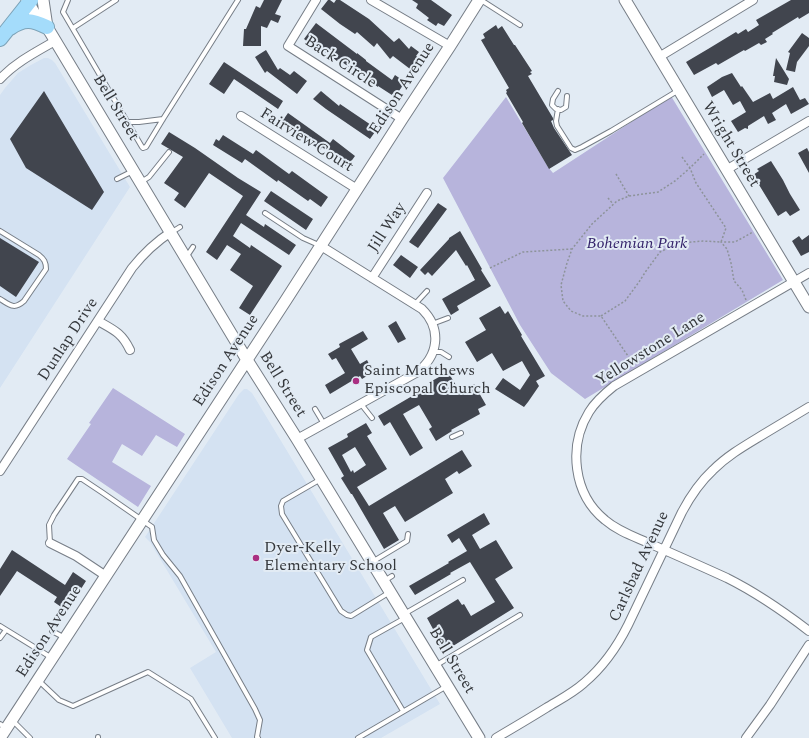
<!DOCTYPE html>
<html>
<head>
<meta charset="utf-8">
<style>
  body { margin:0 }
  canvas { display:block; background:#e2ebf4 }
</style>
</head>
<body>
<canvas width="809" height="738"></canvas>
<script>
const c = document.querySelector('canvas').getContext('2d');
c.lineJoin = 'round';
function fill(path, color) { c.fillStyle = color; c.fill(path, 'evenodd'); }
function trace(path, color, width, dash) { c.strokeStyle = color; c.lineWidth = width; c.lineCap = dash ? 'butt' : 'round'; c.setLineDash(dash || []); c.stroke(path); }
function drawText(font, color, halo, rows, align = 'center') {
  c.font = font + ' Spectral,serif'; c.lineWidth = 4; c.setLineDash([]); c.textBaseline = 'middle'; c.strokeStyle = halo; c.fillStyle = color; for (const [text, x, y, turn = 0] of rows) {
    c.save(); c.translate(x, y); c.rotate((+turn || 0) * Math.PI / 180); c.textAlign = isNaN(turn) ? turn : align; if (halo) c.strokeText(text, 0, 0); c.fillText(text, 0, 0); c.restore();
  }
}
const built = new Path2D(`
  M44 58H48L52 60 55 63 130 187 0 388V95L5 88 18 73 31 65Z
  M244 389H247L252 393 440 704 381 738H232L190 668 216 652 150 542 145 537 239 394Z`);
const green = new Path2D(`
  M671 96 783 280 585 399 551 373 520 325 443 178 506 97 548 167 553 173Z
  M113 388 185 434 177 447 156 435 142 456 122 444 112 462 151 486 138 507 67 459 91 424 89 423Z`);
const building = new Path2D(`
  M264 0H282L275 14 281 16 278 23 271 20 267 28 261 26V46H243L244 29H246L256 6 260 8Z
  M328 0H330L334 3 336 0H340L369 19 394 42 399 38 409 49 411 46 419 52 416 56 423 61 414 72 393 56 390 59 377 43 374 47 357 32 355 34 340 24 321 9Z
  M412 0H431L452 15 444 26 438 23 436 26 427 20 429 18 416 8 418 4Z
  M791 0H809V13L799 19 798 17 772 33 773 34 765 39 767 42 761 45 759 43 745 51 744 50 718 65 716 63 694 75 686 62 708 49 736 32 738 34 746 29 748 32 759 25 756 20Z
  M316 23 357 54V53L366 60V61L392 80 395 75 405 82 395 97 378 86V87L357 72V73L338 59 337 61 318 47 317 49 304 39Z
  M496 25 498 29 502 26 514 45H515L532 71 530 72 532 74 528 76 553 118V120L551 121 554 128 572 155 549 169 522 123 523 122 506 93 507 92 506 90 509 88 481 40 485 38 483 34Z
  M802 33 809 38V46L797 62 795 72 786 70 790 53 788 52Z
  M266 50 278 70 280 68 290 75 294 71 307 81 297 94 267 71 265 73 255 57Z
  M776 58 789 79 787 85 774 82 775 76H773Z
  M224 62 283 101 278 109 234 79 224 94 209 84Z
  M732 73 741 87 742 86 753 102 770 93 773 99 793 87 800 100 805 98 809 104 791 114 786 104 772 113 776 120 768 124 764 116 748 126V129L745 128 738 132 731 121 746 112 740 101 733 105 724 90 712 97 707 87 722 77Z
  M44 91 104 192 92 210 26 168 10 139Z
  M321 91 339 106 340 104 377 129 370 139 326 109 313 99Z
  M288 113 330 143 333 139 355 156 347 167 322 147 320 150 281 123Z
  M169 132 195 148 238 178 261 192 246 215 264 227 265 224 296 245 289 255 241 223 233 236 250 248 251 245 282 266 250 315 239 308 253 286 230 270 241 254 227 245 217 260 206 252 243 196 209 173 185 208 174 200 179 193 164 183 183 157 161 144Z
  M223 135 253 154 256 150 289 174 292 171 328 197 321 207 310 199 308 201 278 180 277 182 245 159 242 163 213 145 216 139 219 141Z
  M807 148 809 152V173L798 153Z
  M771 161 783 180 790 194 800 210 790 216 786 211 778 216 753 175 759 171 757 169Z
  M271 191 313 219 306 230 264 201Z
  M438 203 447 209 418 248 409 242Z
  M460 231 482 269 481 270 491 286 457 306 459 310 451 315 442 299 475 280 467 265 466 266 456 250 432 276 428 272 425 275 420 270 449 239V238Z
  M809 235V252L801 256 792 241 799 236 802 240Z
  M0 238 39 262 16 297 0 286Z
  M401 255 418 267 410 278 393 265Z
  M500 306 505 314 508 311 522 335 521 336 545 376 536 381 539 386 528 402 524 407 495 389 503 378 520 390 530 375 522 361 503 371 492 353 477 362 465 342 486 330 479 318Z
  M396 321 406 339 398 343 388 326Z
  M363 331 368 339 351 349 360 364 367 360 373 372 362 379 360 376 330 394 325 385 345 373 336 358 332 360 328 354 340 347 339 344Z
  M448 372 460 392 474 384 486 405 478 409 480 414 451 430 452 431 436 441 429 429 432 427 419 405 403 414 423 448 410 456 390 422 384 426 378 416 431 385 430 382Z
  M366 423 372 433 367 436 387 469 357 487 369 506 462 450 472 466 459 474 457 471 445 479 453 493 405 522 395 506 383 513 399 540 384 549 352 494H351L341 478 344 476 328 448 348 437 347 434ZM355 447 366 465 354 473 353 470 351 472 342 455Z
  M484 513 490 524 472 535 480 549 496 540 513 568 495 579 514 608 445 651 427 618 458 599 462 605 464 604 471 616 495 602 470 562 450 573 451 574 415 595 409 586 449 563 448 562 467 551 459 538 452 543 447 535Z
  M12 550 65 585 73 572 86 581 67 611 54 602 57 597 17 571 0 596V569Z`);
const path = new Path2D(`
  M682 157 690 168 704 154
  M616 174 629 196
  M608 198 613 204
  M490 268 523 252 572 249
  M746 300 742 290 734 281 731 263 727 249 721 242H735L753 232
  M601 316 625 301 639 282 646 271 660 252 679 243 703 241 721 242 726 228 696 183 690 168 675 181 658 192 629 196 617 201 592 224 572 249 567 263 561 285 563 301 571 311 583 316H601L634 365`);
const lane = new Path2D(`
  M68 0 63 12 142 147 143 148 146 147 163 119 238 0
  M481 0 520 25
  M73 28 116 0
  M558 91 553 99 552 105 556 109 561 110 566 107 567 96
  M558 109 556 121 557 126 571 148 575 150 582 147 611 131 679 90
  M127 122H139L163 119
  M117 179 133 171
  M141 182 149 177 169 152
  M265 213 303 238 321 246
  M0 231 39 255C44 259 46 262 46 269L24 301C14 310 10 305 0 299
  M172 232 180 227
  M187 256 193 247
  M415 304 427 291
  M432 324 448 318
  M433 352H441L449 357
  M361 404 372 418
  M315 409 324 424
  M452 437 461 433
  M321 479 283 501 281 506 282 514 341 611 347 615 351 616 390 592
  M50 543 49 525 54 515 78 479H82L103 493 152 527 154 540 163 555 180 576 255 709 260 720 257 737 258 738
  M372 562 407 541 408 534
  M384 581 392 576
  M404 614 463 580
  M0 626 52 658
  M52 631 65 638
  M0 638 6 630
  M435 666 520 615
  M39 681 59 700 73 706 148 672 191 699 215 738
  M403 711 367 650 371 637 405 618
  M12 720 30 738
  M0 724 6 728
  M98 738V737
  M358 738 447 686`);
const street = new Path2D(`
  M316 0 288 46 402 119
  M371 0 450 46
  M659 57 753 0
  M0 79C16 62 36 52 55 41
  M241 116 357 189
  M726 170 809 121
  M809 273 614 386C604 394 595 402 589 412 568 446 573 494 605 520 619 532 636 537 653 545 678 556 703 567 727 578 757 593 783 611 809 631
  M372 278 427 193
  M98 321C114 330 122 333 130 350
  M297 439 416 373C439 356 442 329 422 309L321 246
  M0 471 132 268C144 253 154 243 171 232
  M50 543 76 556 106 576
  M496 738C513 728 530 718 546 708 559 700 573 693 584 683 603 667 617 647 628 625L682 512C690 497 700 482 713 470 728 455 746 445 764 434 779 425 794 416 809 407
  M746 738 770 705 809 645`);
const secondary = new Path2D(`
  M27 0 36 16 47 27 247 360 297 439 479 738
  M43 0 47 27
  M625 0 809 307
  M0 738 286 300 402 119 450 46 479 0`);
const highway = new Path2D(`
  M10 28C25 18 32 20 47 27
  M0 39 31 0`);
const markers = [
  [356,381,4,"#aa2f82"],
  [256,558,4,"#aa2f82"]
];
const streetNames = [
  ["Back Circle",340,63,33],
  ["Edison Avenue",403,89,-57],
  ["Bell Street",115,108,59],
  ["Fairview Court",306,141,32],
  ["Wright Street",730,145,59],
  ["Jill Way",388,228,-57],
  ["Dunlap Drive",69,340,-57],
  ["Yellowstone Lane",651,350,-32],
  ["Edison Avenue",227,361,-57],
  ["Bell Street",282,385,58],
  ["Carlsbad Avenue",640,567,-65],
  ["Edison Avenue",50,632,-57],
  ["Bell Street",451,661,59]
];
const parkNames = [
  ["Bohemian Park",637,245]
];
const poiNames = [
  ["Saint Matthews",364,372],
  ["Episcopal Church",364,390],
  ["Dyer-Kelly",264,549],
  ["Elementary School",264,567]
];
fill(built, '#d4e2f2');
fill(green, '#b7b4dc');
fill(building, '#41454e');
trace(lane, '#777e87', 6);
trace(street, '#777e87', 10);
trace(secondary, '#777e87', 13);
trace(highway, '#7da3b8', 16);
trace(path, '#8d939a', 1.5, [2, 2]);
trace(lane, '#fff', 4);
trace(street, '#fff', 8);
trace(secondary, '#fff', 11);
trace(highway, '#a4dcfb', 14);
for (const [x, y, r, color] of markers) { const dot = new Path2D(); dot.arc(x, y, r, 0, 2 * Math.PI); c.fillStyle = color; c.fill(dot); trace(dot, '#e2ebf4', 1.5); }
drawText('16px', '#35383c', '#e2ebf4', streetNames);
drawText('italic 16px', '#33226a', '#e2ebf4', parkNames);
drawText('16px', '#35383c', '#e2ebf4', poiNames, 'left');
</script>
</body>
</html>
